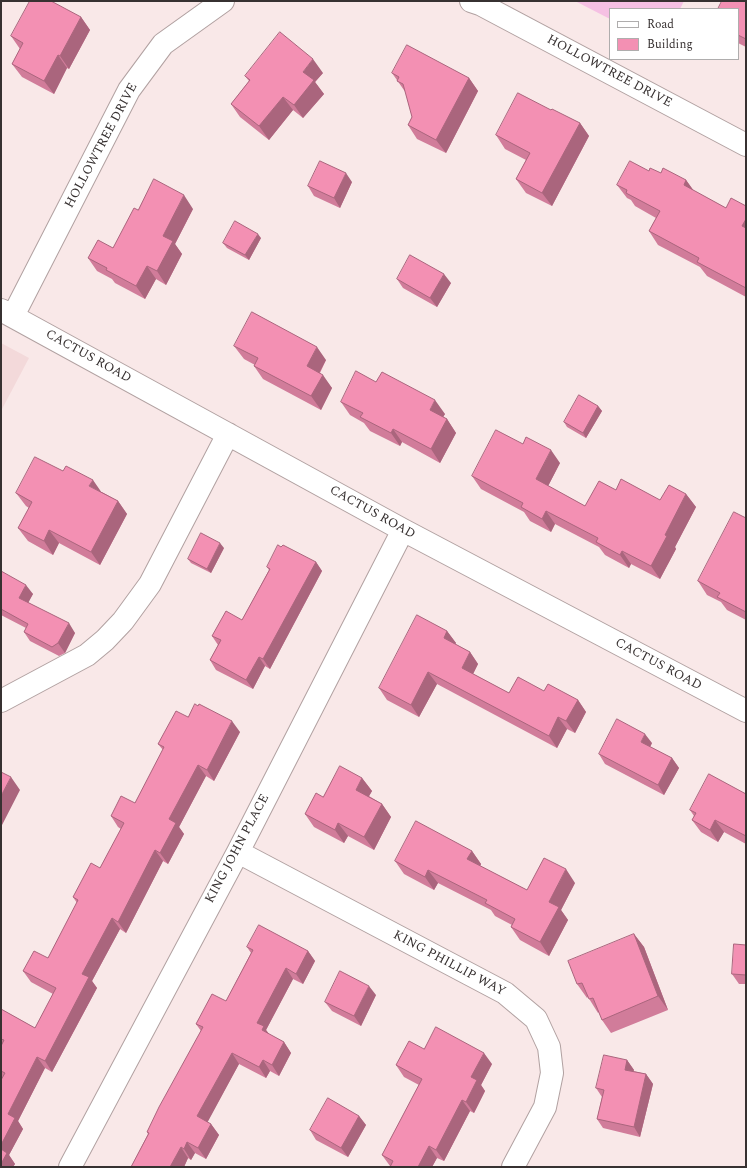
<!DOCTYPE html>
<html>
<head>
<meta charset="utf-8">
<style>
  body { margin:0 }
  #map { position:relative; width:747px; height:1168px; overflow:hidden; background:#f9e8e8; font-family:Spectral,serif }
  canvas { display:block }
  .frame { position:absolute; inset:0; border:2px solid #373131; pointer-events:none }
  .legend { position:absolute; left:609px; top:8px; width:130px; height:52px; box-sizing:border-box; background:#fff; border:1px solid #afadad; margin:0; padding:5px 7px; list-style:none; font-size:12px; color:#373131 }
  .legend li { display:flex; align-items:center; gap:8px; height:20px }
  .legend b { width:20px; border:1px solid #afadad }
</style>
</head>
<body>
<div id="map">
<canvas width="747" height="1168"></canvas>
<div class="frame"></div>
<ul class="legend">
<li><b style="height:5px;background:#fff"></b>Road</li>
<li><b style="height:11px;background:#f390b3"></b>Building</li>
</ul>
</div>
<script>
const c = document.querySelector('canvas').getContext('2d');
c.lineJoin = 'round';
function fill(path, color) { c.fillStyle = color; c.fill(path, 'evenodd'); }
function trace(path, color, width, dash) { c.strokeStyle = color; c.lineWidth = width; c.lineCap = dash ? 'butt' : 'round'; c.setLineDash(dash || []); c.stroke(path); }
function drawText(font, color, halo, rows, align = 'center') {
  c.font = font + ' Spectral,serif'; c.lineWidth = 4; c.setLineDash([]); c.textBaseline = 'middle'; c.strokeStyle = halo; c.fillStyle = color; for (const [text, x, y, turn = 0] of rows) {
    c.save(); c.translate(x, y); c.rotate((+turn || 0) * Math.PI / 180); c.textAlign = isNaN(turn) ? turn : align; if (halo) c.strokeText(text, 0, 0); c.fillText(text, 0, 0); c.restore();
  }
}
const built = new Path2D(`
  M1 343 29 358 1 411Z`);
const water = new Path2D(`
  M575 1H684L680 9H610V19Z`);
const minor = new Path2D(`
  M471 1 480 4 746 145
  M1 310 403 530 746 711
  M13 316 129 90 163 44 223 1
  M1 701 87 655 105 640 123 621 150 584 228 434
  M238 852 505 993 536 1019 549 1047 552 1073 545 1107 513 1167
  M70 1167 238 852 403 530`);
const wall = new Path2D(`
  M746 1V47L738 43V9Z
  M81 17 90 30 69 69 67 68 54 94 22 77 12 64 20 49 11 36Z
  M323 73 315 82 324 94 303 118 293 110 269 140 240 117 231 104 249 81 245 76Z
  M392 73 469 78 478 91 446 153 417 139 408 125 412 117 406 93Z
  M551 110 580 123 589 136 552 206 526 193 516 179 526 160 505 149 496 135Z
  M649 171 686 180 694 191 726 208 746 206V297L707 276 700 267 658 245 649 231 656 218 635 206 631 200 627 198 617 185Z
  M352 182 340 208 314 196 308 186Z
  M193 209 175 244 182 254 166 285 156 279 145 299 115 283 112 279 97 271 88 258 113 248 138 210Z
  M261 238 249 260 227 248 223 243Z
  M397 279 451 283 437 307 403 288Z
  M234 346 326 360 320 373 332 388 321 410 263 379 254 366 255 365 244 359Z
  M376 382 445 414 443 417 447 419 456 433 440 463 402 442 400 446 370 431 364 423 350 415 341 402Z
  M598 406 602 411 586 438 567 427 564 422Z
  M560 463 548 486 585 506 616 490 660 500 686 494 696 507 675 547 676 549 660 579 631 564 629 568 605 555 599 547 555 524 551 532 530 521 524 512 481 489 472 476Z
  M102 492 118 501 127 514 100 565 59 543 53 555 28 541 18 528 29 508 26 506 16 493Z
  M746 518V620L727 610 721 602 707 595 698 581Z
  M224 548 211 573 191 563 188 559Z
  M316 562 322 571 270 669 265 666 253 689 216 670 210 660 218 645 212 636 242 620 269 570 267 567Z
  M1 571 33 594 28 602 75 633 65 653 59 656 30 641 24 632 26 628 1 615Z
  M447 631 456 643 455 644 470 652 478 664 473 674 509 693 544 691 578 700 586 712 575 733 567 729 557 748 437 684 419 717 387 700 379 688Z
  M188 717 240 732 214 781 206 776 179 827 184 834 168 864 163 861 126 933 120 929 92 981 97 988 52 1072 45 1068 18 1121 23 1129 9 1155 15 1164 13 1167H1L2 1079 1 1078V1009L35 1028 53 994 31 982 23 971 48 958 77 903 73 897 100 868 121 829 118 827 111 816 135 803 163 750 158 744Z
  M652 743 650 747 672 758 679 768 664 795 605 764 599 754Z
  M362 778 372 791 369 796 382 804 391 817 374 850 348 836 344 843 314 827 305 814 323 797Z
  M746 794V844L724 832 718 842 701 832 692 820 694 816 690 810Z
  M472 851 481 864 480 866 527 890 575 883 561 910 568 920 549 956 520 940 511 927 512 925 495 916 491 910 438 883 434 890 404 874 395 861Z
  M634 934 644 947 668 1010 611 1033 602 1020 599 1012 598 1013 588 997 587 998 577 984Z
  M746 945V984H739L732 974Z
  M247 947 308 951 315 961 303 984 293 979 266 1030 270 1035 284 1042 291 1053 279 1076 270 1071 266 1078 239 1064 207 1122 211 1124 219 1135 206 1159 195 1153 191 1160 188 1158 184 1167H131L148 1134 147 1132 201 1031 196 1024 226 1001 251 953Z
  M376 995 361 1026 332 1011 325 1002Z
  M424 1049 492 1064 481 1085 485 1091 474 1113 470 1111 444 1161 437 1158 432 1167H390V1166L382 1155 419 1085 404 1077 396 1065Z
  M627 1060 634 1070 633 1071 646 1074 653 1084 640 1137 603 1128 597 1119 602 1097 596 1088Z
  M359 1116 366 1125 348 1157 316 1140 310 1130Z`);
const shadedWall = new Path2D(`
  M81 17 90 30 69 69 60 56Z
  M58 55 67 68 54 94 44 81Z
  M313 59 323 73 315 82 324 94 303 118 294 105 303 72Z
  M469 78 478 91 446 153 436 140Z
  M283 97 293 110 269 140 259 126Z
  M580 123 589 136 552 206 542 193Z
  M346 173 352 182 340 208 334 198Z
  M686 180 696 194 684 185Z
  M184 195 193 209 175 244 182 254 166 285 157 271 163 236Z
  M746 219V231L742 226Z
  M258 234 261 238 249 260 245 255Z
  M147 266 156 279 145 299 136 286Z
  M444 274 451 283 437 307 430 298Z
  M317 347 326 360 316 379 307 366Z
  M323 375 332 388 321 410 311 396Z
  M435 400 445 414 439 424 430 410Z
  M598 406 602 411 586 438 583 433Z
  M447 419 456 433 440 463 431 449Z
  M393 429 402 442 400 446 391 433Z
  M551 450 560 463 545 492 536 479Z
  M93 480 102 493 89 486Z
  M686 494 696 507 675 547 676 549 660 579 651 566 665 535Z
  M118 501 127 514 100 565 91 552Z
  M546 511 555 524 551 532 542 519Z
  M49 530 59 543 53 555 44 541Z
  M220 543 224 548 211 573 207 569Z
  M622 551 631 564 629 568 620 555Z
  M316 562 322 571 270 669 263 659Z
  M26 585 33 594 26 607 19 598Z
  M69 623 75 633 65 653 58 643Z
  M447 631 456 643 452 650 444 638Z
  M470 652 478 664 470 680 462 668Z
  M259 657 265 666 253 689 246 680Z
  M428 672 437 684 419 717 411 705Z
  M578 700 586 712 575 733 566 721Z
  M558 717 567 729 557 748 549 736Z
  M232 721 240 732 214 781 207 770Z
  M645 734 652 743 648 751 641 742Z
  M672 758 679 768 664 795 658 785Z
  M198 765 206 776 179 827 184 834 168 864 160 853 169 819Z
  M11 777 20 790 1 827V796Z
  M362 778 372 791 365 803 356 790Z
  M382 804 391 817 374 850 364 837Z
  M715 820 724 832 718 842 710 830Z
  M338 823 348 836 344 843 335 830Z
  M155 850 163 861 126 933 118 922Z
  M472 851 481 864 477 873 467 859Z
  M566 869 575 883 561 910 568 920 549 956 540 942 549 902Z
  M428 870 438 883 434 890 425 877Z
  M112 918 120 929 92 981 97 988 52 1072 45 1061 82 974Z
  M634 934 644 947 668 1010 658 996Z
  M308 951 315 961 303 984 296 974Z
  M286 968 293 979 266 1030 271 1037 262 1030 257 1023Z
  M369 986 376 995 361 1026 354 1016Z
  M284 1042 291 1053 279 1076 272 1065Z
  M232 1053 239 1064 205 1127 197 1116Z
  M484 1053 492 1064 481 1085 485 1091 474 1113 466 1102 471 1077Z
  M37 1057 45 1068 18 1121 23 1129 9 1155 15 1164 13 1167H1V1145L8 1114Z
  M263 1060 270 1071 266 1078 259 1067Z
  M627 1060 634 1070 631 1079 625 1070Z
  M646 1074 653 1084 640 1137 634 1127Z
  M462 1100 470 1111 444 1161 436 1150Z
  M359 1116 366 1125 348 1157 341 1148Z
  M211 1124 219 1135 206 1159 198 1148Z
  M187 1142 195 1153 191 1160 184 1149Z
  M429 1146 437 1158 432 1167H418Z
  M181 1147 188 1158 184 1167H170Z`);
const building = new Path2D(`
  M30 1H51L81 17 60 56 58 55 44 81 12 64 23 43 11 36Z
  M722 1H746V39L738 35V9H718Z
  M280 32 313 59 303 72 314 80 294 105 283 97 259 126 231 104 250 80 245 76Z
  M407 45 469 78 436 140 408 125 412 117 403 84 397 81 399 77 392 73Z
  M518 93 551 110 552 109 580 123 542 193 516 179 530 153 496 135Z
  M320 161 346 173 334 198 308 186Z
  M630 161 649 171 650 168 661 173 663 168 686 180 684 185 726 208 731 198 746 206V219L742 226 746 228V288L697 262 699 258 649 231 660 211 626 193 627 190 617 185Z
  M154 179 184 195 163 236 173 241 157 271 147 266 136 286 106 270 107 268 88 258 98 240 113 248 134 208 138 210Z
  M235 221 258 234 245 255 223 243Z
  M410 255 444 274 430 298 397 279Z
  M252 312 317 347 307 366 323 375 311 396 254 366 258 358 234 346Z
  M356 371 376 382 382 372 435 400 430 410 447 419 431 449 393 429 391 433 360 417 363 413 341 402Z
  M579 395 598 406 583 433 564 422Z
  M496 430 523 444 526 437 551 450 536 479 585 506 599 481 616 490 621 479 660 500 669 485 686 494 665 535 667 536 651 566 622 551 620 555 596 542 598 538 546 511 542 519 521 507 523 503 472 476Z
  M35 457 63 471 66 466 93 480 89 486 118 501 91 552 49 530 44 541 18 528 32 502 16 493Z
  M734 512 746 518V612L717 597 720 593 698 581Z
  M201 533 220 543 207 569 188 559Z
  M278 545 281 547 283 545 316 562 263 659 259 657 246 680 210 660 221 640 212 636 226 611 242 620 270 569 267 567Z
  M1 571 26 585 19 598 69 623 58 643 52 647 24 632 28 624 1 609Z
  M417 615 447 631 444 638 470 652 462 668 509 693 518 677 544 691 548 684 578 700 566 721 558 717 549 736 428 672 411 705 379 688Z
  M195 704 198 706 199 704 232 721 207 770 198 765 169 819 176 823 160 853 155 850 118 922 112 918 82 974 89 977 45 1061 37 1057 8 1114 15 1118 1 1145V1080L5 1073 1 1071V1046L4 1040 1 1039V1009L35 1028 56 988 23 971 34 951 48 958 78 900 73 897 91 863 100 868 124 823 111 816 121 796 135 803 164 747 158 744 176 711 188 717Z
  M617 719 645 734 641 742 672 758 658 785 599 754Z
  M340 766 362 778 356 790 382 804 364 837 338 823 335 830 305 814 316 793 323 797Z
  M1 772 11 777 1 796Z
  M709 774 746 794V836L715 820 710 830 692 820 696 813 690 810Z
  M416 821 472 851 467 859 527 890 544 858 566 869 549 902 559 907 540 942 511 927 515 919 485 903 487 900 428 870 425 877 395 861Z
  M259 925 308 951 296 974 286 968 257 1023 264 1026 262 1030 284 1042 272 1065 263 1060 259 1067 232 1053 197 1116 211 1124 198 1148 187 1142 184 1149 181 1147 170 1167H131L149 1133 147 1132 159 1107 203 1027 196 1024 212 994 226 1001 253 950 247 947Z
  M634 934 658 996 602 1020 593 998 589 999 582 983 577 984 568 961Z
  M734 944 746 945V975L732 974Z
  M340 971 369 986 354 1016 325 1002Z
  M436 1027 484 1053 471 1077 477 1080 466 1102 462 1100 436 1150 429 1146 418 1167H390L393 1161 382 1155 422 1079 396 1065 409 1041 424 1049Z
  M604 1055 627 1060 625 1070 646 1074 634 1127 597 1119 604 1090 596 1088Z
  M328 1098 359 1116 341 1148 310 1130Z
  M1 1149 7 1153 1 1164Z`);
const streetNames = [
  ["HOLLOWTREE DRIVE",609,72,28],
  ["HOLLOWTREE DRIVE",102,146,-62],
  ["CACTUS ROAD",88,357,29],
  ["CACTUS ROAD",372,513,29],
  ["CACTUS ROAD",658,665,28],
  ["KING JOHN PLACE",238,849,-62],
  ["KING PHILLIP WAY",449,964,28]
];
fill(built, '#f3d9da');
fill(water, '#f5c0e3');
trace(minor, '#b1a1a1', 24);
trace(minor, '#fff', 22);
fill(wall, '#d17c9a');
fill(shadedWall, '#aa657d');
fill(building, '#f390b3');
trace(building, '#aa657d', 1);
drawText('13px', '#373131', '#fff', streetNames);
</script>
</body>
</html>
